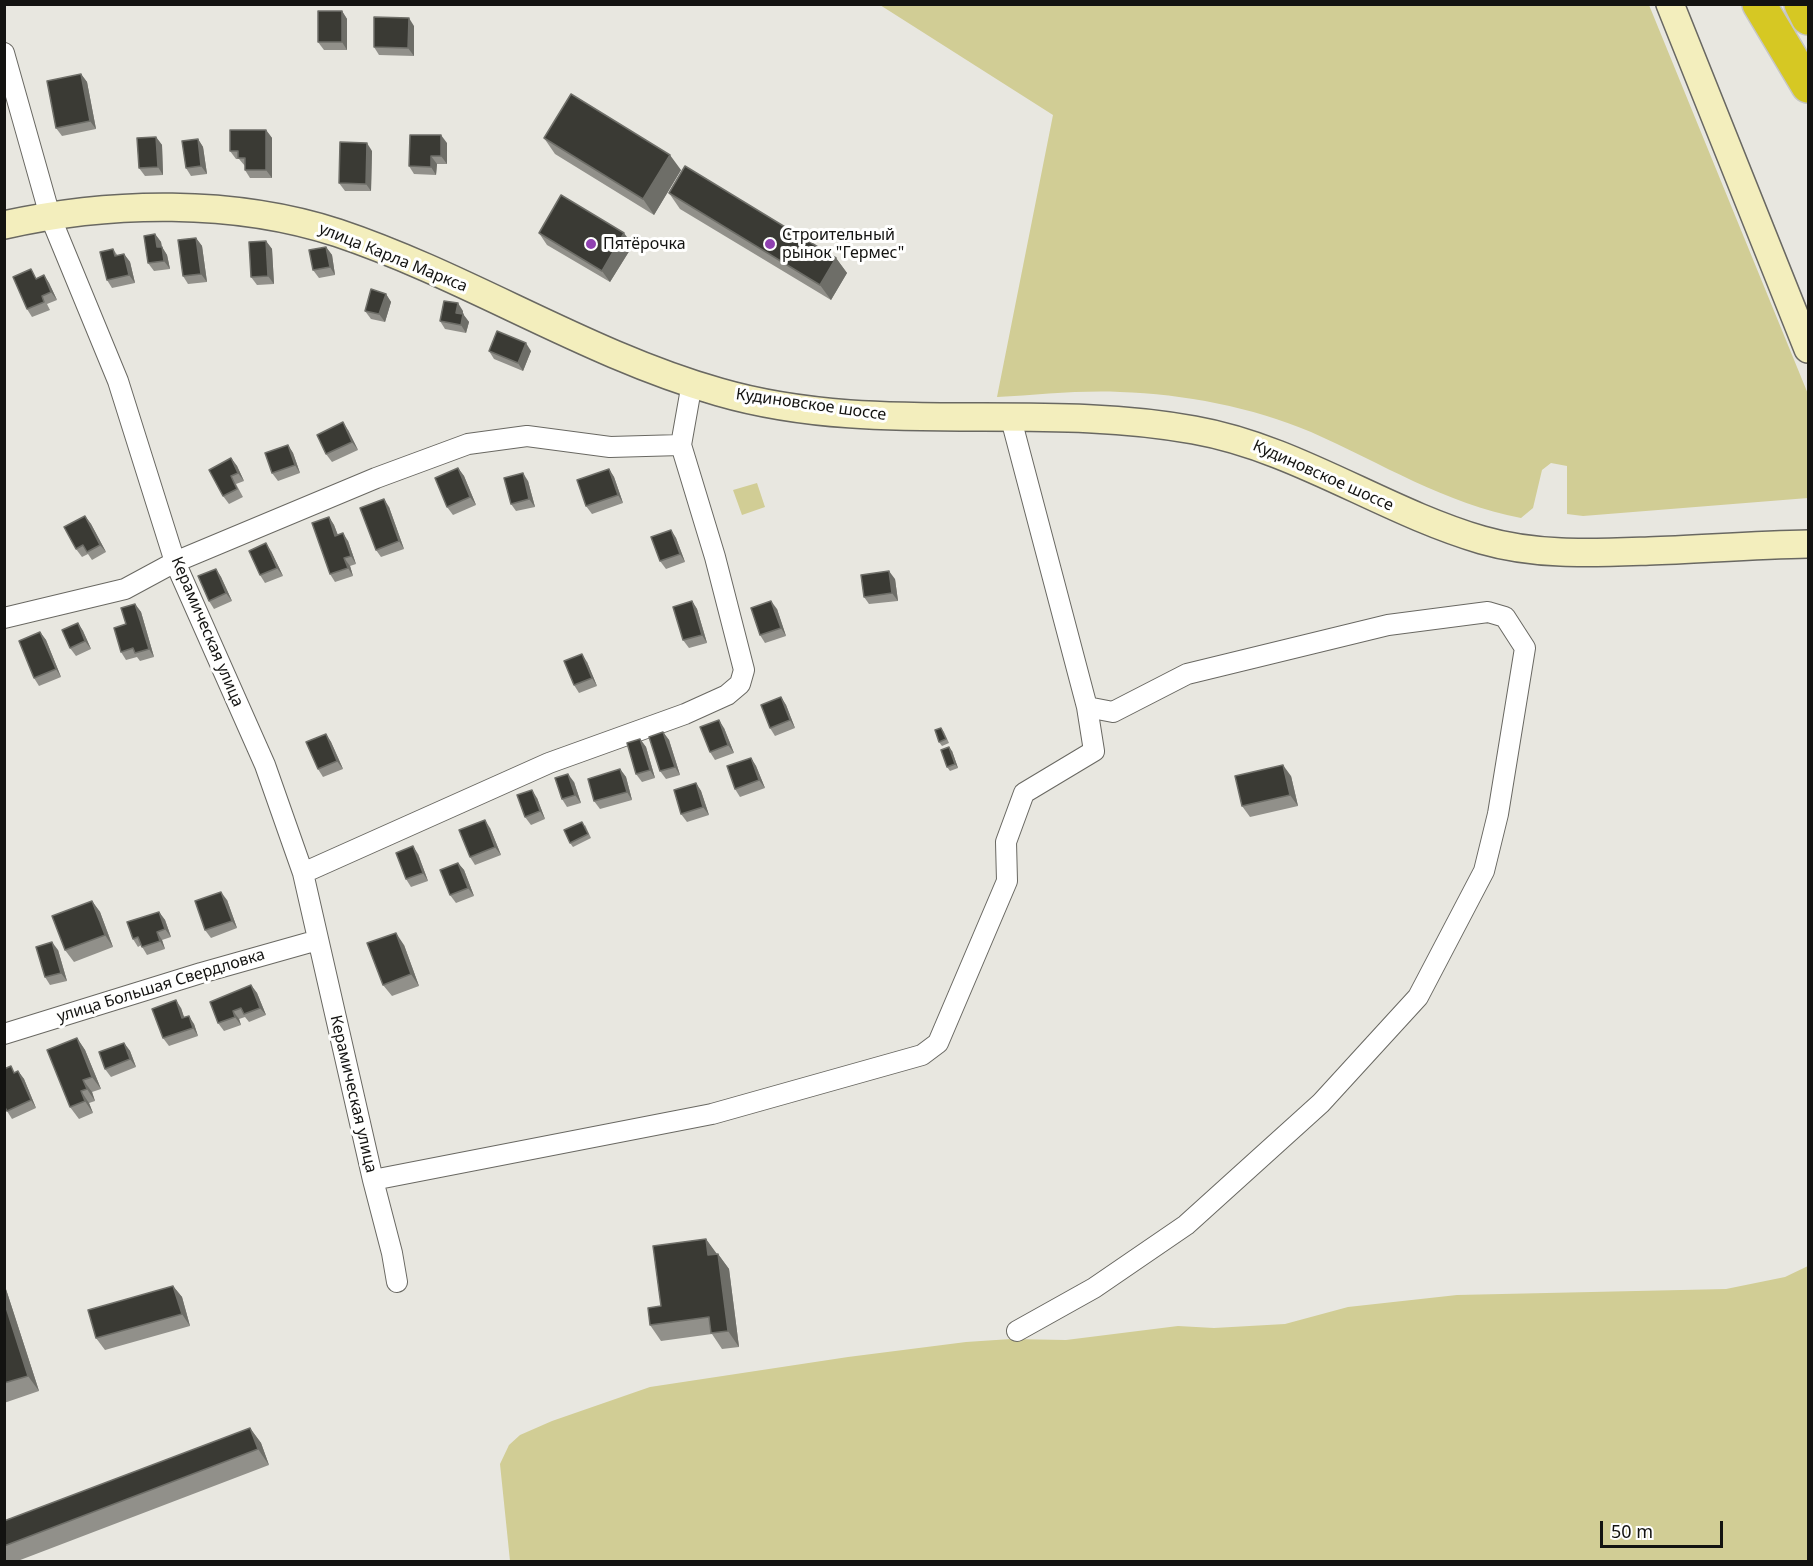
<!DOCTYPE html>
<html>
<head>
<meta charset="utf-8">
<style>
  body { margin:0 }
  #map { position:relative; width:1813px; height:1566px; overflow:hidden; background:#e8e7e0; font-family:"Noto Sans",sans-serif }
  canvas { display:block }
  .frame { position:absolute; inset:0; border:6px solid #131311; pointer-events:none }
  .scale { position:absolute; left:1600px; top:1521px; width:123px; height:27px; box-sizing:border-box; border:3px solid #131311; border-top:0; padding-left:8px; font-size:18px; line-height:21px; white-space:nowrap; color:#131311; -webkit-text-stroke:4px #fffffe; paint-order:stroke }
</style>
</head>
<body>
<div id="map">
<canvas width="1813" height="1566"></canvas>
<div class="frame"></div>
<div class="scale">50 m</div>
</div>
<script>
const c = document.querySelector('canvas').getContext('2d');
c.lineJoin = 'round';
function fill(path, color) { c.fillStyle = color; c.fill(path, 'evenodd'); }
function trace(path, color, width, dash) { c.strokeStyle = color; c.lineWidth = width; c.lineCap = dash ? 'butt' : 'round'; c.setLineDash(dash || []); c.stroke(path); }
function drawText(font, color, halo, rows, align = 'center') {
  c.font = font + ' "Noto Sans",sans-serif'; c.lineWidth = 6; c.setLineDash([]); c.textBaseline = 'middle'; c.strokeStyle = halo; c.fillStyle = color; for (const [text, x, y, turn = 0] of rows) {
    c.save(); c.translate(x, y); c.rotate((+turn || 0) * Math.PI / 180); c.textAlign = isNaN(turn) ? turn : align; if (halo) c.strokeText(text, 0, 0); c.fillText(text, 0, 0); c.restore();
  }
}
const green = new Path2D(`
  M880 5H1649L1808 394V498L1583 516 1567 514V466L1551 463 1542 470 1533 508 1521 518C1446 504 1381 463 1311 432 1252 407 1184 394 1120 392 1080 390 1038 395 997 397L1053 115Z
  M757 483 765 507 742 515 733 490Z
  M1808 1266V1561H510L500 1464 509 1445 520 1435 552 1421 650 1387 848 1357 966 1342 1011 1339 1066 1340 1178 1326 1214 1328 1285 1324 1348 1307 1457 1295 1726 1289 1785 1277Z`);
const street = new Path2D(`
  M4 53 50 216 118 381 175 562 265 765 303 873 373 1180 392 1253 397 1282
  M4 618 125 589 175 562 376 478 468 444 527 436 610 447 681 445
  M303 873 549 763 685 714 727 695 740 684 744 670 715 557 681 445 692 383
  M4 1034 201 973 318 940
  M373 1180 712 1114 922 1055 938 1043 1007 881 1006 842 1024 793 1094 751 1087 707 1011 419
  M1017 1331 1094 1288 1186 1225 1321 1103 1418 997 1484 871 1498 814 1525 648 1505 617 1488 612 1388 625 1187 674 1113 712 1087 707`);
const secondary = new Path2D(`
  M1670 4 1808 349
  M4 225C111 201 234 199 338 233 469 277 586 354 719 392 874 437 1037 401 1194 430 1296 448 1383 511 1482 540 1537 556 1593 553 1649 551 1702 549 1756 545 1808 544`);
const highway = new Path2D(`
  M1759 4 1808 86
  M1801 4 1808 18`);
const wall = new Path2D(`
  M342 11 347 19V50H324L318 42Z
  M414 26V56L379 55 374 47Z
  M81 74 87 82 96 129 62 136 56 128Z
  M266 130 272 138V178H250L245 170V166L239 159H236L230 151Z
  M156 137 162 145 163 175 145 176 139 168Z
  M544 138 681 170 654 215 555 154Z
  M198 139 203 147 207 174 191 176 186 168Z
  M447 143V164H437L436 175 414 174 409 166Z
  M372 151 371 191H345L339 183Z
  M669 193 836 258 847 273 831 300 680 209Z
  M539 233 633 245 610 282 547 245Z
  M155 234 161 242 162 247 167 255 170 269 154 271 148 263Z
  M196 238 202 246 207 282 188 284 183 276Z
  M266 241 272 249 274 284 257 285 251 277Z
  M326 247 332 255 335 275 319 278 313 270Z
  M113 249 118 256 124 254 130 262 135 283 112 288 107 280Z
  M44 275 49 283 57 300 47 304 50 310 32 317 27 309 37 278Z
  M386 294 391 302 385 322 371 319 365 311Z
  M463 311V314L469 322 466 333 445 329 440 321Z
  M489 351H531L523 371 494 359Z
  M348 430 358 450 332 462 326 454Z
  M288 445 293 453 300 473 278 481 272 473Z
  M231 458 237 466 244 481 236 484 243 497 229 504 223 496Z
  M458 468 464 476 476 505 453 515 447 507Z
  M609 469 614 477 623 503 592 514 586 506Z
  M528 481 535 507 516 511 511 504Z
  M389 507 404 549 381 557 376 550Z
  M85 516 91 524 106 552 92 560 88 554 82 557 76 549Z
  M329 517 334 525 338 535 348 541 356 564 350 566 353 576 335 582 330 574Z
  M671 530 676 538 685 562 666 569 660 561Z
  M271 551 283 576 265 583 260 575Z
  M216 569 221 577 232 601 214 609 209 601Z
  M895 579 898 601 869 604 864 597Z
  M692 601 697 609 707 643 689 648 683 640Z
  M135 604 141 612 154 657 140 661 137 657 126 660 121 652 126 624Z
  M777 609 786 636 765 643 760 635Z
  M78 623 83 631 91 649 76 656 70 648Z
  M40 632 46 640 61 677 39 686 34 678Z
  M587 662 597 686 579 693 574 685Z
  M781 697 786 705 795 728 775 736 770 728Z
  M724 728 734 753 715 760 710 752Z
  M941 728 944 732 949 743 942 746 939 742Z
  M663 732 669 740 680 775 666 779 660 771Z
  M326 734 331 742 343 769 323 777 318 769Z
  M640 739 646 747 655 778 642 782 636 774Z
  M952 751 958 768 950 771 947 767Z
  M751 758 756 766 765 788 740 797 735 789Z
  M620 769 626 777 632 800 600 809 594 801Z
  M1291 776 1298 806 1250 817 1242 806Z
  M574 782 581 803 567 807 562 799Z
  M696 783 701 791 709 815 687 822 681 814Z
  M537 798 545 819 531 825 525 817Z
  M585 825 591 838 573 847 570 843Z
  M490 828 501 855 475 865 470 857Z
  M418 854 428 881 411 887 406 879Z
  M458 863 464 870 474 896 456 903 450 895Z
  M227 900 237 928 211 938 205 930Z
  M92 901 100 912 113 947 74 962 65 950Z
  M159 912 165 920 171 937 162 940 165 949 147 955 141 945 138 947 133 939Z
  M404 945 419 986 392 996 383 985Z
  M58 950 67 981 50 985 45 977Z
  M251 985 257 993 266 1015 249 1022 245 1017 239 1019 241 1025 224 1031 218 1023Z
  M181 1008 184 1017 194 1024 198 1036 169 1046 163 1038Z
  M77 1038 85 1050 101 1089 92 1092 95 1101 89 1103 93 1113 79 1119 70 1107Z
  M124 1043 130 1051 136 1067 111 1077 105 1069Z
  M18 1071 24 1079 36 1108 12 1119 7 1111 15 1073Z
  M706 1239 716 1254H718L729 1269 739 1347 722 1349 712 1334 661 1341 650 1325 661 1306Z
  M4 1283 39 1391 4 1403Z
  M173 1286 182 1297 190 1326 105 1350 96 1338Z
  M250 1428 261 1443 269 1465 15 1562H4V1521Z`);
const shadedWall = new Path2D(`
  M342 11 347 19V50L342 42Z
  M409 18 414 26V56L408 48Z
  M81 74 87 82 96 129 90 121Z
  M266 130 272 138V178L266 170Z
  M441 135 447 143V164L441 156Z
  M156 137 162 145 163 175 158 167Z
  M198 139 203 147 207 174 201 166Z
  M367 143 372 151 371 191 366 184Z
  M670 155 681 170 654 215 643 199Z
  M431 156 437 164 436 175 431 167Z
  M624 233 633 245 610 282 602 271Z
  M155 234 161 242 163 255 157 247Z
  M196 238 202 246 207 282 201 274Z
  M266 241 272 249 274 284 268 276Z
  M162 247 167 255 170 269 164 261Z
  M326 247 332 255 335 275 330 267Z
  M124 254 130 262 135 283 129 275Z
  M836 258 847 273 831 300 820 285Z
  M44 275 49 283 57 300 51 292Z
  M386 294 391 302 385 322 379 314Z
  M458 303 463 311 462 321 456 313Z
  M463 314 469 322 466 333 461 325Z
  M526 343 531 351 523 371 518 363Z
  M343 422 348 430 358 450 352 442Z
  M288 445 293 453 300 473 295 465Z
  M231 458 237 466 244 481 238 473Z
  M458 468 464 476 476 505 470 497Z
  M609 469 614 477 623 503 618 495Z
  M523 473 528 481 535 507 529 499Z
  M384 499 389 507 404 549 399 541Z
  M85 516 91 524 106 552 100 545Z
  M329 517 334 525 341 544 335 536Z
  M671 530 676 538 685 562 680 554Z
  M343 533 348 541 356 564 351 556Z
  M266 543 271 551 283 576 277 568Z
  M344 558 350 566 353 576 348 568Z
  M216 569 221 577 232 601 226 593Z
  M889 571 895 579 898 601 892 593Z
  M692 601 697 609 707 643 702 635Z
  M771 601 777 609 786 636 781 628Z
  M135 604 141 612 154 657 149 649Z
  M78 623 83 631 91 649 85 641Z
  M40 632 46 640 61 677 56 669Z
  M582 654 587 662 597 686 592 678Z
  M781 697 786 705 795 728 790 720Z
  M719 720 724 728 734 753 728 745Z
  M663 732 669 740 680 775 675 767Z
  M326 734 331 742 343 769 337 761Z
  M640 739 646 747 655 778 650 770Z
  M949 747 952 751 958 768 955 764Z
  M751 758 756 766 765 788 759 780Z
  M1283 765 1291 776 1298 806 1290 795Z
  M620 769 626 777 632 800 627 792Z
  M568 774 574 782 581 803 575 795Z
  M696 783 701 791 709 815 703 807Z
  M532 790 537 798 545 819 540 811Z
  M485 820 490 828 501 855 495 847Z
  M413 846 418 854 428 881 423 873Z
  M458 863 464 870 474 896 468 888Z
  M221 892 227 900 237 928 232 921Z
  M92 901 100 912 113 947 105 935Z
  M159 912 165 920 171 937 165 929Z
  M157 932 162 940 165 949 160 941Z
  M396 933 404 945 419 986 411 974Z
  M52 942 58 950 67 981 61 973Z
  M251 985 257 993 266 1015 260 1008Z
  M176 1000 181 1008 187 1026 182 1018Z
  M233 1011 239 1019 241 1025 235 1017Z
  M189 1016 194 1024 198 1036 193 1028Z
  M77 1038 85 1050 101 1089 92 1077Z
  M124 1043 130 1051 136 1067 130 1059Z
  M18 1071 24 1079 36 1108 31 1100Z
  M83 1080 92 1092 95 1101 87 1089Z
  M81 1091 89 1103 93 1113 85 1101Z
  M706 1239 717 1254 708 1255Z
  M718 1254 729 1269 739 1347 728 1331Z
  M4 1283 39 1391 28 1376 4 1301Z
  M173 1286 182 1297 190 1326 182 1314Z
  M250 1428 261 1443 269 1465 258 1449Z`);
const building = new Path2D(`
  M318 11H342V42H318Z
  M374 17 409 18 408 48 374 47Z
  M81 74 90 121 56 128 47 81Z
  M571 94 670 155 643 199 544 138Z
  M230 130H266V170H245V158H238V151H230Z
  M410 135H441V156H431V167L409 166Z
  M156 137 158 167 139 168 137 138Z
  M198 139 201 166 186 168 182 141Z
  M340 142 367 143 366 184 339 183Z
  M685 166 836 258 820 285 669 193Z
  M561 195 624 233 602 271 539 233Z
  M155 234 157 247H162L164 261 148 263 144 236Z
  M196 238 201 274 183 276 178 240Z
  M266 241 268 276 251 277 249 242Z
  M326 247 330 267 313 270 309 250Z
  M113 249 115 256 124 254 129 275 107 280 100 252Z
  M31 269 36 279 44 275 51 292 42 296 44 302 27 309 13 277Z
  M371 289 386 294 379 314 365 311Z
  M444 301 458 303 456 313 463 314 461 325 440 321Z
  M497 331 526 343 518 363 489 351Z
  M343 422 352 442 326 454 317 435Z
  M288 445 295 465 272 473 265 453Z
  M231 458 238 473 231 476 237 489 223 496 209 470Z
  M458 468 470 497 447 507 435 478Z
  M609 469 618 495 586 506 577 480Z
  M523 473 529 499 511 504 504 478Z
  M384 499 399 541 376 550 360 508Z
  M85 516 100 545 87 552 83 545 76 549 64 527Z
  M329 517 335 536 343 533 351 556 344 558 348 568 330 574 312 523Z
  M671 530 680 554 660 561 651 537Z
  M266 543 277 568 260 575 249 551Z
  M216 569 226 593 209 601 198 576Z
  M889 571 892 593 864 597 861 575Z
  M692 601 702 635 683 640 673 607Z
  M771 601 781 628 760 635 751 608Z
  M135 604 149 649 135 653 133 648 121 652 114 628 126 624 121 608Z
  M78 623 85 641 70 648 62 630Z
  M40 632 56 669 34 678 19 641Z
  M582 654 592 678 574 685 564 661Z
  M781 697 790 720 770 728 761 705Z
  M719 720 728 745 710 752 700 727Z
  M941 728 946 739 939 742 935 730Z
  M663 732 675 767 660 771 649 737Z
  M326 734 337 761 318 769 306 742Z
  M640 739 650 770 636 774 627 743Z
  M949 747 955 764 947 767 941 750Z
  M751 758 759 780 735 789 727 766Z
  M1283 765 1290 795 1242 806 1235 776Z
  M620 769 627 792 594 801 588 779Z
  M568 774 575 795 562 799 555 778Z
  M696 783 703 807 681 814 674 790Z
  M532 790 540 811 525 817 517 795Z
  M485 820 495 847 470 857 459 830Z
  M582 822 588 834 570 843 564 830Z
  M413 846 423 873 406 879 396 853Z
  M458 863 468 888 450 895 440 870Z
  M221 892 232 921 205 930 195 901Z
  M92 901 105 935 65 950 52 916Z
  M159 912 165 929 157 932 160 941 142 947 138 937 133 939 127 922Z
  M396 933 411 974 383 985 367 943Z
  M52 942 61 973 45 977 36 947Z
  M251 985 260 1008 244 1014 241 1008 233 1011 235 1017 218 1023 210 1002Z
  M176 1000 182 1018 189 1016 193 1028 163 1038 152 1009Z
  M77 1038 92 1077 83 1080 87 1089 81 1091 85 1101 70 1107 47 1050Z
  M124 1043 130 1059 105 1069 99 1052Z
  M11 1066 14 1073 18 1071 31 1100 7 1111 4 1106V1069Z
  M706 1239 708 1255 718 1254 728 1331 711 1333 709 1317 650 1325 648 1308 661 1306 653 1246Z
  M173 1286 182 1314 96 1338 88 1310Z
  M4 1301 28 1376 4 1383Z
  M250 1428 258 1449 4 1546V1521Z`);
const markers = [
  [591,244,6,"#9041b1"],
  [770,244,6,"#9041b1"]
];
const poiNames = [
  ["Строительный",782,235],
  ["рынок \"Гермес\"",782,253],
  ["Пятёрочка",603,244]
];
const streetNames = [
  ["улица Карла Маркса",393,258,22],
  ["Кудиновское шоссе",811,405,8],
  ["Кудиновское шоссе",1323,476,24],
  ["Керамическая улица",207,632,67],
  ["улица Большая Свердловка",161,986,-17],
  ["Керамическая улица",353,1094,77]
];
fill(green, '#d1cd95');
trace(street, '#696862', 22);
trace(secondary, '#696862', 30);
trace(highway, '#c6c6c6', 36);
trace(street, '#fff', 20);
trace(secondary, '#f3eebd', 27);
trace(highway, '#d6c823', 33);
fill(wall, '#91908a');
fill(shadedWall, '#6e6e68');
fill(building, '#3a3a34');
trace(building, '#6e6e68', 1.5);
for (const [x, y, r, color] of markers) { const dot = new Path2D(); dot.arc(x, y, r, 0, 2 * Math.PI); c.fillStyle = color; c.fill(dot); trace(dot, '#fffffe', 2); }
drawText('16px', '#131311', '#fffffe', poiNames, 'left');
drawText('16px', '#131311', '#fffffe', streetNames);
</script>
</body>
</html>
